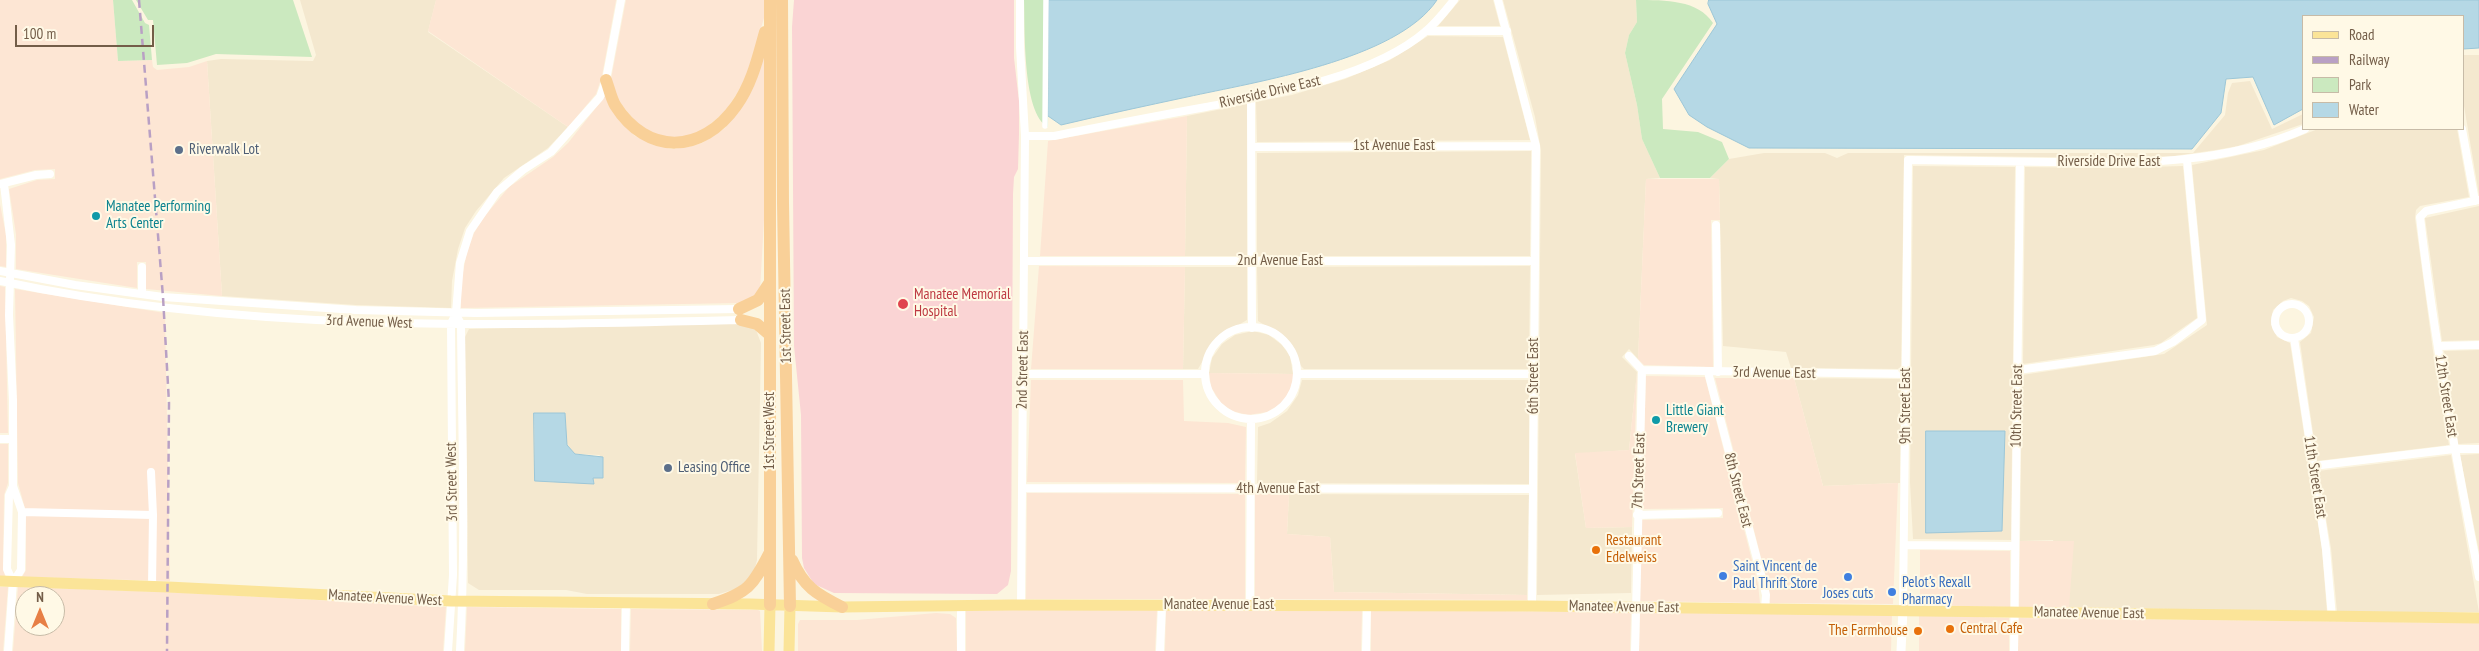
<!DOCTYPE html>
<html>
<head>
<meta charset="utf-8">
<style>
  body { margin:0 }
  #map { position:relative; width:2479px; height:651px; overflow:hidden; background:#fcf5e0; font-family:"PT Sans Narrow",sans-serif }
  canvas { display:block }
  .legend { position:absolute; left:2302px; top:15px; width:162px; height:115px; box-sizing:border-box; background:#fff9e6; border:1px solid #c7bba7; margin:0; padding:6px 9px; list-style:none; font-size:15px; color:#735d48 }
  .legend li { display:flex; align-items:center; gap:10px; height:25px }
  .legend b { width:25px; border:1px solid #c7bba7 }
  .north { position:absolute; left:15px; top:586px; width:50px; height:50px; box-sizing:border-box; background:#fff9e6; border:1px solid #c7bba7; border-radius:50%; rotate:0deg; font-size:14px; font-weight:700; line-height:20px; text-align:center; color:#735d48 }
  .north::after { content:''; display:block; margin:auto; width:18px; height:22px; background:#e77f45; clip-path:polygon(50% 0,100% 100%,50% 72%,0 100%) }
  .scale { position:absolute; left:15px; top:25px; width:139px; height:22px; box-sizing:border-box; border:2px solid #735d48; border-top:0; padding-left:6px; font-size:15px; line-height:18px; white-space:nowrap; color:#735d48; -webkit-text-stroke:4px #fff9e6; paint-order:stroke }
</style>
</head>
<body>
<div id="map">
<canvas width="2479" height="651"></canvas>
<ul class="legend">
<li><b style="height:6px;background:#fbe498"></b>Road</li>
<li><b style="height:6px;background:#b9a0c4"></b>Railway</li>
<li><b style="height:14px;background:#cbe9bf"></b>Park</li>
<li><b style="height:14px;background:#b5d8e5"></b>Water</li>
</ul>
<div class="north">N</div>
<div class="scale">100 m</div>
</div>
<script>
const c = document.querySelector('canvas').getContext('2d');
c.lineJoin = 'round';
function fill(path, color) { c.fillStyle = color; c.fill(path, 'evenodd'); }
function trace(path, color, width, dash) { c.strokeStyle = color; c.lineWidth = width; c.lineCap = dash ? 'butt' : 'round'; c.setLineDash(dash || []); c.stroke(path); }
function drawText(font, color, halo, rows, align = 'center') {
  c.font = font + ' "PT Sans Narrow",sans-serif'; c.lineWidth = 4; c.setLineDash([]); c.textBaseline = 'middle'; c.strokeStyle = halo; c.fillStyle = color; for (const [text, x, y, turn = 0] of rows) {
    c.save(); c.translate(x, y); c.rotate((+turn || 0) * Math.PI / 180); c.textAlign = isNaN(turn) ? turn : align; if (halo) c.strokeText(text, 0, 0); c.fillText(text, 0, 0); c.restore();
  }
}
const residential = new Path2D(`
  M300 0H436L428 32 568 127 548 148 504 178 476 211 465 228 458 249 452 281 451 308 356 305 222 296 207 61 221 59 313 61 316 55Z
  M1460 0H1493L1500 26H1438Z
  M1503 0H1636L1637 22 1629 35 1625 53 1637 105 1642 139 1660 178 1646 179 1638 359 1629 349 1622 357 1637 372 1629 450 1575 454 1586 528 1632 527 1631 593 1537 595 1541 150 1535 117Z
  M1428 36 1503 37 1530 140 1257 142 1256 102 1292 95 1345 79 1390 60Z
  M2463 55H2479V195L2463 100Z
  M2250 81 2272 129 2303 114V124L2238 146 2216 150 2174 156 2110 158 1904 155 1901 369 1791 368 1786 352 1723 346 1719 179 1710 178 1729 159 1764 153H1825L1837 158 1848 153H2193L2225 115 2228 93 2232 83Z
  M1247 104V256H1185L1187 116Z
  M2318 129H2457L2469 197 2420 206 2416 210 2415 218 2433 351 2449 445 2317 461 2300 342 2311 333 2314 317 2309 306 2302 301 2291 298 2283 301 2273 310 2271 324 2277 337 2290 343 2322 550 2327 612 2069 607 2053 540 2020 541 2022 375 2164 354 2207 325 2192 165 2264 150Z
  M1531 151 1530 256H1257V153Z
  M1913 166 2015 167 2011 540 1913 539 1910 482Z
  M2183 166 2197 318 2161 343 2154 345 2023 364 2025 167 2110 168Z
  M2479 206V340L2442 341 2425 218Z
  M1530 266 1529 369H1304L1301 366 1294 348 1286 338 1258 321 1257 267Z
  M1185 267H1247V320L1216 338 1198 369H1183Z
  M741 323 756 330 761 343 757 560 754 572 739 588 719 594H587L566 590H479L468 583 465 337 469 329ZM534 413H565V440L570 450 575 454 600 455 593 478 594 483 535 481Z
  M1253 331 1269 335 1282 345 1290 356 1293 374 1209 373 1212 358 1222 344 1235 335Z
  M2479 350V443L2458 444 2444 351Z
  M1794 378 1901 379 1900 483 1823 486Z
  M1302 380H1529V484L1257 483 1258 427 1270 423 1287 411 1298 395Z
  M2479 454V552L2460 455Z
  M2451 455 2479 612H2337L2331 548 2318 471Z
  M1289 494 1529 495 1527 595 1334 592 1330 537 1287 534Z`);
const commercial = new Path2D(`
  M0 0H113L118 61 152 60 153 67 157 70 189 67 207 61 222 296 146 289V262H137V288L16 269V234L9 189 37 180 55 179V169L35 170 0 179Z
  M436 0H616L602 76 596 94 568 127 428 31Z
  M626 0H764V18L746 79 725 112 699 133 672 139 656 134 639 126 618 100 611 79Z
  M765 51 766 185 760 290 756 295 739 303 461 308V282L467 252 474 233 484 217 509 187 553 157 568 143 606 95 620 121 635 136 653 144 671 149 688 147 702 143 725 128Z
  M1187 116 1185 256H1040L1048 141Z
  M1646 179H1719L1720 220H1711L1713 367 1644 365 1638 359Z
  M0 204 6 235V267L0 266Z
  M1039 266 1185 267 1183 369H1031Z
  M0 286 5 287 8 433H0Z
  M15 289 165 313 170 581 22 577 26 570V512L18 483Z
  M1637 372 1632 527 1586 528 1575 453 1629 450Z
  M1209 373 1293 374H1294L1291 388 1282 403 1267 412 1248 415 1232 411 1221 403 1211 387Z
  M1646 376 1705 377 1758 584 1760 603 1640 601 1642 520 1723 518V508L1642 509Z
  M1715 378H1794L1823 486 1898 483 1893 604 1770 603 1767 581Z
  M1031 380H1183L1184 421 1228 423 1246 427 1245 483 1027 482Z
  M0 444H8V483L4 495 3 569 5 576H0Z
  M1027 493 1245 494V599H1026Z
  M1255 494H1289L1287 534 1330 537 1334 592 1527 595V600L1255 599Z
  M2020 541H2074L2069 607H2019Z
  M1920 550 2010 551V607L1920 605Z
  M0 587H8L3 651H0Z
  M18 587 168 592 446 607 443 651H13ZM25 596H55V626H25Z
  M467 607 621 609V651H465Z
  M631 609 758 610 760 611 762 651H630Z
  M966 610H1157L1155 651H966Z
  M1166 610H1362L1361 651H1165Z
  M1371 610 1631 612 1630 651H1371Z
  M1640 612 1892 615 1891 651H1639Z
  M936 613 950 614 956 618 957 651H798V624L800 620H857Z
  M1919 615 2009 618V651H1919Z
  M2019 618 2479 623V651H2018Z`);
const medical = new Path2D(`
  M794 0H1014V58L1019 101V134L1018 169 1014 177 1013 194 1011 571 1008 585 997 594 834 593 814 584 804 568 802 558 801 415 794 346 792 27Z`);
const green = new Path2D(`
  M113 0H132L145 23 149 25 152 60 118 61Z
  M136 0H293L312 57 216 54 187 63 157 65 153 20H148Z
  M1024 0H1049L1048 127C1022 114 1025 27 1024 0Z
  M1636 0C1666 0 1698 0 1713 23L1662 99 1663 129 1698 132 1722 142 1729 159 1710 178H1660L1642 139 1637 105 1625 53 1629 35 1637 22Z`);
const water = new Path2D(`
  M1049 0H1437C1397 60 1255 82 1187 97 1145 106 1103 115 1061 125L1048 116Z
  M1709 0H2479V48L2463 49V16H2303V109L2274 125 2253 77 2226 79 2221 113 2192 149 1749 148 1707 127 1689 115 1674 89 1717 24 1708 4Z
  M534 413H565L567 445 575 454 603 457V478H593L594 484 535 481Z
  M1926 431H2005L2002 531 1926 533Z`);
const pedestrian = new Path2D(`
  M1045 126 1046 0`);
const minor = new Path2D(`
  M1020 0V47L1025 136 1021 605
  M1498 0 1536 146 1532 606
  M1426 31H1507
  M1251 98 1252 328
  M2462 129 2475 201
  M1025 136H1054C1105 126 1155 116 1206 107 1274 94 1373 77 1426 31 1437 22 1445 11 1454 0
  M1253 147 1536 146
  M0 184 36 175 50 174
  M4 184 11 245 9 315 13 401V486L22 512 21 570 13 582
  M2479 200 2426 211 2420 217C2434 338 2456 458 2479 577
  M1716 225 1718 372
  M1024 261H1535
  M0 271 75 285 163 297 356 310 476 313 739 309
  M0 281C243 333 494 326 741 320
  M142 294V267
  M2275 321a17 17 0 1 1 34 0a17 17 0 1 1-34 0Z
  M459 320 461 324C462 433 466 542 460 651
  M1205 373a46 46 0 1 1 92 0a46 46 0 1 1-92 0Z
  M2294 338 2326 549 2332 617
  M2438 346 2479 345
  M1629 356 1642 370 1635 651
  M1642 370 1906 374
  M2018 370 2155 351 2173 342 2202 320 2187 160
  M1708 372 1763 582 1766 595 1765 608
  M1023 374H1205
  M1298 374H1533
  M0 439H12
  M2313 466 2454 449H2479
  M151 472 153 515 152 586
  M1022 488 1533 489
  M22 512 153 515
  M1637 515 1718 513
  M1904 545 2015 546
  M961 605V651
  M1250 605 1251 420
  M1903 609 1908 160C1956 161 2004 161 2052 162 2139 164 2225 164 2305 129
  M8 651 13 582 7 569 9 495 13 486
  M448 651 453 575 451 324 456 313 460 263 470 231 497 192 523 170 551 152 600 97 606 80 621 0
  M625 651 626 604
  M1160 651 1162 605
  M1366 651 1367 605
  M2014 651 2020 162`);
const tertiary = new Path2D(`
  M1901 651 1903 609`);
const primary = new Path2D(`
  M0 581 168 587 451 601 750 604 842 607 1012 605 1532 606 2479 618
  M769 651 770 605
  M789 651 790 606`);
const trunk = new Path2D(`
  M770 0V605
  M782 0 783 203 790 606
  M606 80C609 88 611 98 615 105 647 156 702 154 736 106 752 84 758 57 765 32
  M739 309 758 300 770 282
  M741 320 757 324 770 335
  M792 560C804 587 816 594 842 607
  M713 604C748 592 752 587 769 554`);
const rail = new Path2D(`
  M139 0 163 297 169 403 167 651`);
const markers = [
  [179,150,5,"#5c6f8a"],
  [96,216,5,"#0f9aa8"],
  [903,304,6,"#e0444e"],
  [1656,420,5,"#0f9aa8"],
  [668,468,5,"#5c6f8a"],
  [1596,550,5,"#e8710a"],
  [1723,576,5,"#3f7fe0"],
  [1848,577,5,"#3f7fe0"],
  [1892,592,5,"#3f7fe0"],
  [1950,629,5,"#e8710a"],
  [1918,631,5,"#e8710a"]
];
const streetNames = [
  ["Riverside Drive East",1270,92,-13],
  ["1st Avenue East",1394,146],
  ["Riverside Drive East",2109,162],
  ["2nd Avenue East",1280,261],
  ["3rd Avenue West",369,322,2],
  ["1st Street East",786,326,-91],
  ["2nd Street East",1023,370,-89],
  ["3rd Avenue East",1774,373,1],
  ["6th Street East",1534,376,-90],
  ["12th Street East",2446,396,81],
  ["9th Street East",1906,406,-90],
  ["10th Street East",2017,406,-89],
  ["1st Street West",770,431,-90],
  ["7th Street East",1639,471,-88],
  ["11th Street East",2315,477,81],
  ["3rd Street West",452,482,-91],
  ["4th Avenue East",1278,489],
  ["8th Street East",1738,490,76],
  ["Manatee Avenue West",385,598,3],
  ["Manatee Avenue East",1219,605],
  ["Manatee Avenue East",1624,607,1],
  ["Manatee Avenue East",2089,613,1]
];
const serviceNames = [
  ["Riverwalk Lot",189,150],
  ["Leasing Office",678,468]
];
const cultureNames = [
  ["Manatee Performing",106,207],
  ["Arts Center",106,224],
  ["Little Giant",1666,411],
  ["Brewery",1666,428]
];
const healthNames = [
  ["Manatee Memorial",914,295],
  ["Hospital",914,312]
];
const foodNames = [
  ["Restaurant",1606,541],
  ["Edelweiss",1606,558],
  ["Central Cafe",1960,629],
  ["The Farmhouse",1908,631,"right"]
];
const shopNames = [
  ["Saint Vincent de",1733,567],
  ["Paul Thrift Store",1733,584],
  ["Pelot's Rexall",1902,583],
  ["Pharmacy",1902,600],
  ["Joses cuts",1848,594,"center"]
];
fill(residential, '#f4e8cf');
fill(commercial, '#fde6d4');
fill(medical, '#fad4d4');
fill(green, '#cbe9bf');
fill(water, '#b5d8e5');
trace(water, '#9cc6d7', 1);
trace(pedestrian, '#fff', 5.5);
trace(minor, '#fff', 8);
trace(tertiary, '#fff', 9);
trace(primary, '#fbe498', 11);
trace(trunk, '#f9d098', 12);
trace(rail, '#b9a0c4', 2.5, [8, 5]);
for (const [x, y, r, color] of markers) { const dot = new Path2D(); dot.arc(x, y, r, 0, 2 * Math.PI); c.fillStyle = color; c.fill(dot); trace(dot, '#fff9e6', 2); }
drawText('15px', '#735d48', '#fff9e6', streetNames);
drawText('15px', '#4e5e75', '#fff9e6', serviceNames, 'left');
drawText('15px', '#0d838f', '#fff9e6', cultureNames, 'left');
drawText('15px', '#be3a42', '#fff9e6', healthNames, 'left');
drawText('15px', '#c56008', '#fff9e6', foodNames, 'left');
drawText('15px', '#366cbe', '#fff9e6', shopNames, 'left');
</script>
</body>
</html>
